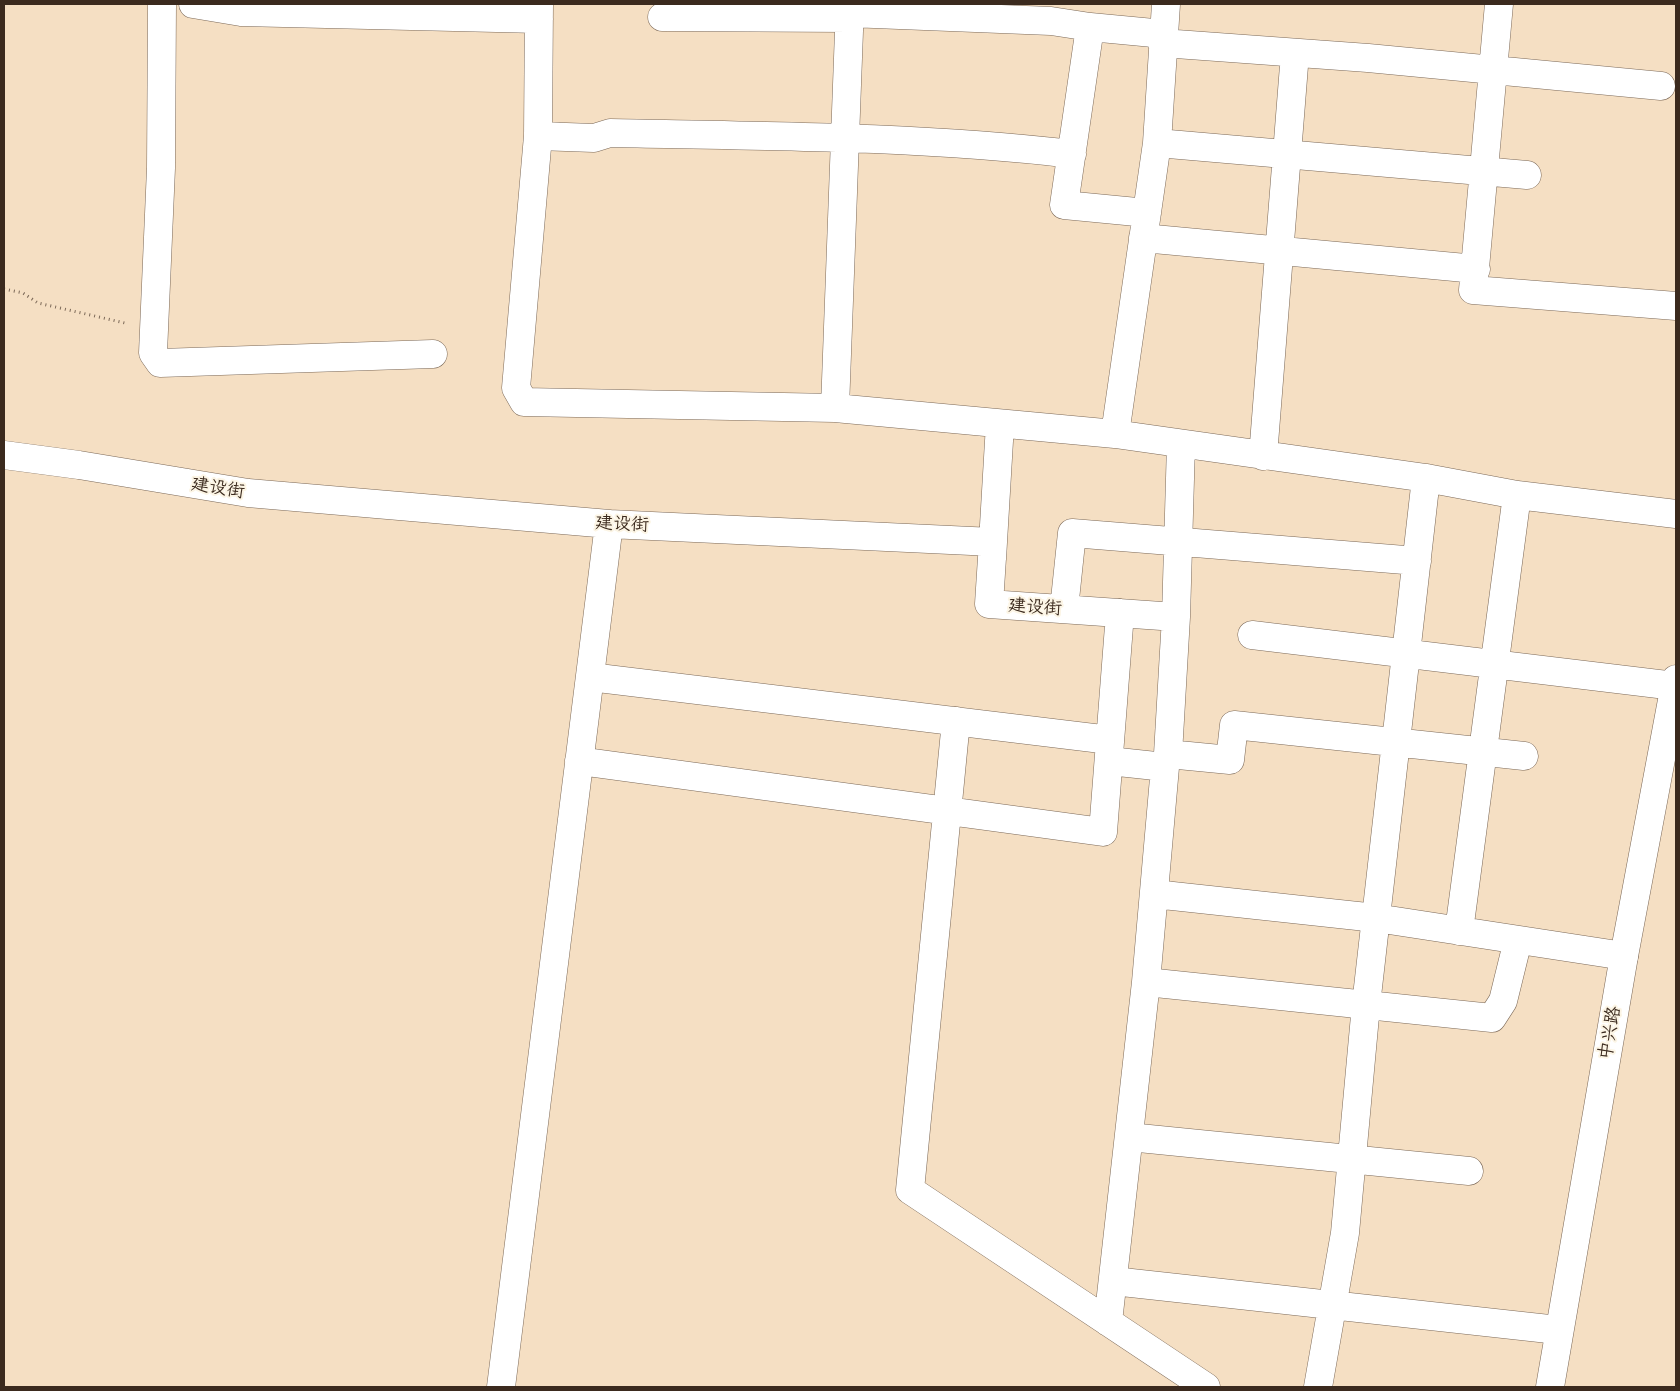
<!DOCTYPE html>
<html>
<head>
<meta charset="utf-8">
<style>
  body { margin:0 }
  #map { position:relative; width:1680px; height:1391px; overflow:hidden; background:#f5dfc3; font-family:"Comic Neue",sans-serif }
  canvas { display:block }
  .frame { position:absolute; inset:0; border:5px solid #3b2a1e; pointer-events:none }
</style>
</head>
<body>
<div id="map">
<canvas width="1680" height="1391"></canvas>
<div class="frame"></div>
</div>
<script>
const c = document.querySelector('canvas').getContext('2d');
c.lineJoin = 'round';
function trace(path, color, width, dash) { c.strokeStyle = color; c.lineWidth = width; c.lineCap = dash ? 'butt' : 'round'; c.setLineDash(dash || []); c.stroke(path); }
function drawText(font, color, halo, rows, align = 'center') {
  c.font = font + ' "Comic Neue","LXGW WenKai TC",sans-serif'; c.lineWidth = 4; c.setLineDash([]); c.textBaseline = 'middle'; c.strokeStyle = halo; c.fillStyle = color; for (const [text, x, y, turn = 0] of rows) {
    c.save(); c.translate(x, y); c.rotate((+turn || 0) * Math.PI / 180); c.textAlign = isNaN(turn) ? turn : align; if (halo) c.strokeText(text, 0, 0); c.fillText(text, 0, 0); c.restore();
  }
}
const path = new Path2D(`
  M4 289 23 293 38 303 125 323`);
const minor = new Path2D(`
  M162 4 161 168 153 353 160 363 433 354
  M193 4 241 12 539 19
  M539 4 538 136 516 388 524 402 835 408 1115 434 1426 478 1517 495 1676 514
  M1499 4 1473 290 1676 306
  M849 13 1051 21 1090 27 1164 34
  M662 17 849 18
  M1090 27 1064 205 1147 213
  M1162 43 1368 58 1661 86
  M538 136 594 138 610 133C764 136 919 136 1072 154
  M1157 143 1527 175
  M1143 238 1476 269
  M835 408 850 4
  M1115 434 1157 143 1166 4
  M4 455 79 465 248 493 609 524 993 542 989 604 1176 617
  M1263 456 1295 53
  M992 559 1000 424
  M1064 609 1072 533 1417 561
  M1252 635 1675 686
  M590 677 1110 740
  M956 721 910 1190 1206 1387
  M1168 754 1230 760 1234 725 1524 756
  M579 761 1103 832 1120 613
  M1109 761 1165 767
  M1154 894 1376 918 1624 956
  M1459 931 1517 495
  M1146 982 1492 1018 1503 1001 1518 940
  M1129 1137 1469 1171
  M1113 1281 1558 1330
  M1108 1322 1146 982 1165 767 1168 754 1176 617 1181 444
  M501 1387 609 524
  M1318 1387 1345 1233 1366 1005 1426 478`);
const major = new Path2D(`
  M1550 1387 1624 956 1676 679`);
const streetNames = [
  ["建设街",218,488,9],
  ["建设街",622,524,3],
  ["建设街",1035,607,4],
  ["中兴路",1610,1033,-80]
];
trace(minor, '#7c6958', 29);
trace(major, '#7c6958', 29);
trace(path, '#7c6958', 3, [1, 4]);
trace(minor, '#fff', 28);
trace(major, '#fff', 28);
drawText('18px', '#3b2a1e', '#fcf5e5', streetNames);
</script>
</body>
</html>
